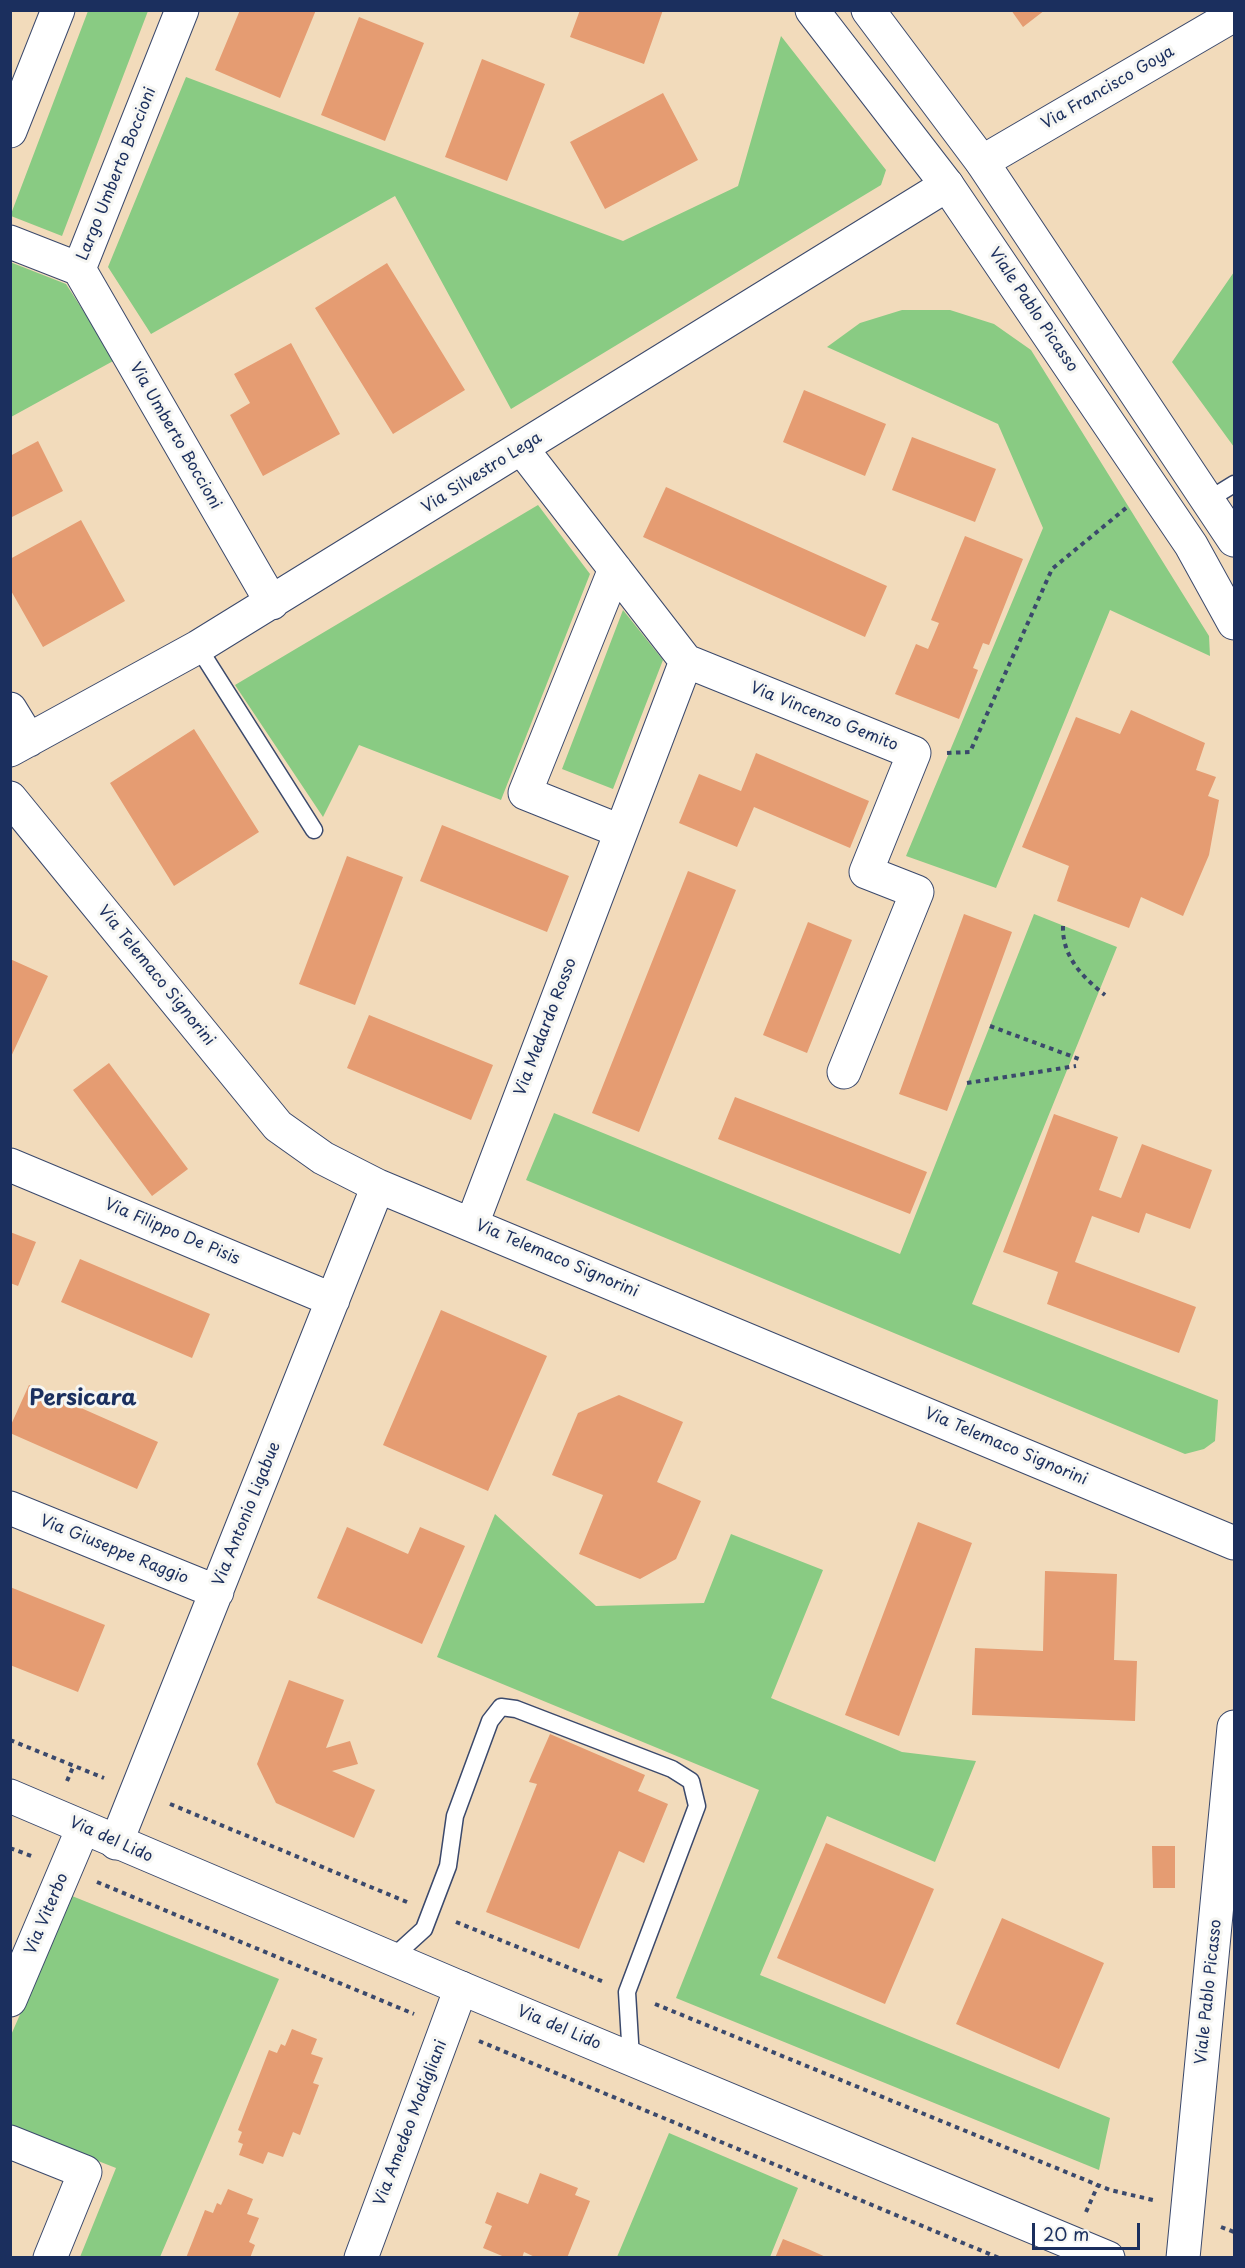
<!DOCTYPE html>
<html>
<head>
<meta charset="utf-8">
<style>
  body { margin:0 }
  #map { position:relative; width:1245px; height:2268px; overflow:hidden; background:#f2dbbb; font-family:"Playpen Sans",sans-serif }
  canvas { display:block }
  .frame { position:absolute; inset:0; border:12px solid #1b2f5e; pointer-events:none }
  .scale { position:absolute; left:1032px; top:2223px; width:108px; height:27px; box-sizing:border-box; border:3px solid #1b2f5e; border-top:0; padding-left:8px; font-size:18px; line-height:21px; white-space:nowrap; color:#1b2f5e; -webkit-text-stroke:4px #f6f6f2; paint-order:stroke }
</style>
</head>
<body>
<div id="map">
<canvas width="1245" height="2268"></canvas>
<div class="frame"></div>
<div class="scale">20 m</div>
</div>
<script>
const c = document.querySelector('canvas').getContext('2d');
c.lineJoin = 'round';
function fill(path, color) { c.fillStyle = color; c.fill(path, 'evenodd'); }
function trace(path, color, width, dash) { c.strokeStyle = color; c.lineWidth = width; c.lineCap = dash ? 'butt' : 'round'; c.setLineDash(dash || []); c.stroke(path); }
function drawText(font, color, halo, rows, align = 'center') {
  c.font = font + ' "Playpen Sans",sans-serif'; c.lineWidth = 6; c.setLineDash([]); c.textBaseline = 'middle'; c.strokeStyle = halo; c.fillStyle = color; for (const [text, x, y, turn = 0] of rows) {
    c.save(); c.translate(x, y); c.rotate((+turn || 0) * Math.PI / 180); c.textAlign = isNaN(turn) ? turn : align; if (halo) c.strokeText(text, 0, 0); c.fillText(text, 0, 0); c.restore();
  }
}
const green = new Path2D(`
  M88 11H148L62 236 11 216V214Z
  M781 36 886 170 881 185 511 409 395 196 151 334 108 267 186 77 623 241 738 186Z
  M10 262 66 284 115 360 11 417Z
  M1234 272V447L1172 362Z
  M902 310H950L994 324 1031 350 1209 636 1210 656 1110 610 996 888 906 856 1043 528 998 424 827 347 860 323Z
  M538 505 590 574 501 800 359 745 323 817 235 685Z
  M623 610 663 660 613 789 562 769Z
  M1034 914 1117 947 972 1304 1218 1400 1215 1441 1204 1449 1185 1454 526 1180 554 1113 900 1254Z
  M495 1514 596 1606 704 1603 731 1534 823 1570 771 1698 902 1752 976 1761 935 1862 827 1816 760 1975 1110 2118 1099 2170 676 1998 759 1790 437 1657Z
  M72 1896 279 1979 160 2257H80L116 2168 11 2127V2035Z
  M669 2133 798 2188 770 2257H617Z`);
const building = new Path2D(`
  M240 10H316L280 98 215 70Z
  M580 10H663L644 64 570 37Z
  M1011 10H1045L1023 27Z
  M359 17 424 43 385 141 321 115Z
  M482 59 545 84 507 181 445 157Z
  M663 93 698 160 605 209 570 142Z
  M387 263 465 390 393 434 315 308Z
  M291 343 340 434 263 476 230 415 250 403 234 374Z
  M804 390 886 424 865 476 783 442Z
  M912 437 996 469 975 522 892 490Z
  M38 441 63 491 10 518V456Z
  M666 487 887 586 865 637 643 537Z
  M81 520 125 601 43 647 10 589V559Z
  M965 536 1023 559 989 645 983 643 973 668 978 670 959 719 895 694 916 644 928 649 939 623 931 620Z
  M1131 710 1205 743 1196 770 1216 777 1208 796 1219 800 1209 855 1183 916 1141 897 1129 928 1057 901 1069 866 1022 847 1076 717 1120 734Z
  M194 729 259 832 174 886 110 783Z
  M756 753 869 801 850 848 754 807 737 847 679 823 699 774 741 791Z
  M442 825 569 876 547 932 420 881Z
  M347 856 403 877 355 1005 299 984Z
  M688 871 736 890 639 1132 592 1113Z
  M964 914 1012 932 947 1111 899 1094Z
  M808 922 852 940 807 1053 763 1035Z
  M10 959 48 976 10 1059Z
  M369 1015 493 1065 471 1120 347 1068Z
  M109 1063 188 1169 152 1196 73 1090Z
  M735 1097 927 1172 910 1214 718 1139Z
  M1054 1114 1118 1137 1099 1190 1121 1198 1142 1144 1212 1170 1190 1229 1146 1213 1139 1233 1092 1216 1075 1262 1196 1307 1179 1353 1047 1304 1058 1272 1003 1252Z
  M10 1232 36 1242 18 1286 10 1283Z
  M80 1259 210 1314 192 1358 61 1302Z
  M441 1310 547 1356 488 1491 383 1445Z
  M29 1385 158 1442 137 1489 10 1433V1427Z
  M619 1395 683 1422 657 1482 701 1501 676 1559 640 1579 579 1554 603 1495 552 1475 578 1413Z
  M918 1522 972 1543 899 1736 845 1715Z
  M347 1527 408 1554 420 1527 465 1546 422 1644 317 1598Z
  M1045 1571 1117 1574 1114 1660 1137 1661 1135 1721 972 1715 975 1648 1043 1651Z
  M10 1587 105 1625 78 1692 10 1665Z
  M289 1680 344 1700 326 1748 350 1741 358 1764 332 1771 375 1790 354 1838 276 1803 257 1764Z
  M550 1734 645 1775 638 1791 668 1804 644 1863 619 1851 579 1949 486 1912 537 1784 529 1782Z
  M826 1843 934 1889 885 2004 777 1958Z
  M1152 1846H1175V1888H1153Z
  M1002 1918 1104 1963 1059 2069 956 2024Z
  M292 2029 317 2039 311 2054 323 2058 313 2083 319 2085 300 2135 293 2132 283 2157 268 2152 263 2164 239 2155 243 2144 238 2142 242 2132 238 2130 269 2050 277 2053 281 2044 285 2046Z
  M540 2173 578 2188 575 2195 590 2201 567 2258H537L524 2252 522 2258H507L483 2248 492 2226 485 2223 497 2192 528 2204Z
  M228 2189 253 2199 247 2214 259 2218 249 2242 255 2245 250 2258H186L205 2210 213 2213 217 2203 221 2205Z
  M783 2239 808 2249 828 2258H775Z`);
const path = new Path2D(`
  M947 753 970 752 1052 569 1126 508
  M1063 926C1062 956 1082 977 1105 995
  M990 1026 1079 1059
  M967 1083 1076 1066
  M10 1740 104 1778
  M67 1781 74 1765
  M170 1804 407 1902
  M10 1848 34 1857
  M97 1882 414 2014
  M456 1922 604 1982
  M655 2004 1110 2190 1153 2200
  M479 2041 999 2258
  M1086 2212 1098 2185
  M1221 2227 1234 2232`);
const lane = new Path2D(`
  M1208 500 1234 484
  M198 647 314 830
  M391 1959 424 1929 448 1866 455 1816 490 1721 501 1707 516 1709 672 1769 691 1781 697 1806 627 1992 631 2058`);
const street = new Path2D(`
  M10 131 58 10
  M982 162 1234 15
  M10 242 79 269 182 10
  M79 269 272 603
  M615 569 525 793 620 831
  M686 661 914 753 866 872 917 892 844 1072
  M10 709 29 740
  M10 750 198 647 947 185
  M10 798 278 1126 323 1158 378 1186 1234 1543
  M10 1165 333 1300
  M472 1224 686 661 522 449
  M10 1508 217 1592
  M116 1843 378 1186
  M10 2000 83 1828
  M10 2142 85 2172 50 2258
  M361 2258 461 1988`);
const secondary = new Path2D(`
  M812 10 947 185 1191 545 1234 623
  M868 10 982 162 1234 540
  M10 1796 461 1988 1108 2258
  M1183 2258 1234 1727`);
const streetNames = [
  ["Via Francisco Goya",1108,88,-30],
  ["Largo Umberto Boccioni",117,174,-68],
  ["Viale Pablo Picasso",1033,310,56],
  ["Via Umberto Boccioni",175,436,60],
  ["Via Silvestro Lega",482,473,-32],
  ["Via Vincenzo Gemito",824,717,22],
  ["Via Telemaco Signorini",156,976,51],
  ["Via Medardo Rosso",546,1027,-69],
  ["Via Filippo De Pisis",172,1232,23],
  ["Via Telemaco Signorini",557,1259,23],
  ["Via Telemaco Signorini",1006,1447,23],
  ["Via Antonio Ligabue",247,1514,-68],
  ["Via Giuseppe Raggio",114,1550,22],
  ["Via del Lido",111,1840,24],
  ["Via Viterbo",47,1914,-67],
  ["Viale Pablo Picasso",1209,1992,-84],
  ["Via del Lido",559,2028,23],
  ["Via Amedeo Modigliani",411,2123,-69]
];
const districtNames = [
  ["Persicara",83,1399]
];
fill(green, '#89cb83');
fill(building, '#e59c72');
trace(lane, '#3b496c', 19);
trace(street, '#3b496c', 35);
trace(secondary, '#3b496c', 35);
trace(path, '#3b496c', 4, [4.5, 4.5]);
trace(lane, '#fff', 16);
trace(street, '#fff', 33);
trace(secondary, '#fff', 33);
drawText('16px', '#1b2f5e', '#f6f6f2', streetNames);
drawText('bold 22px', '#1b2f5e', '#f6f6f2', districtNames);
</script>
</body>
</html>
